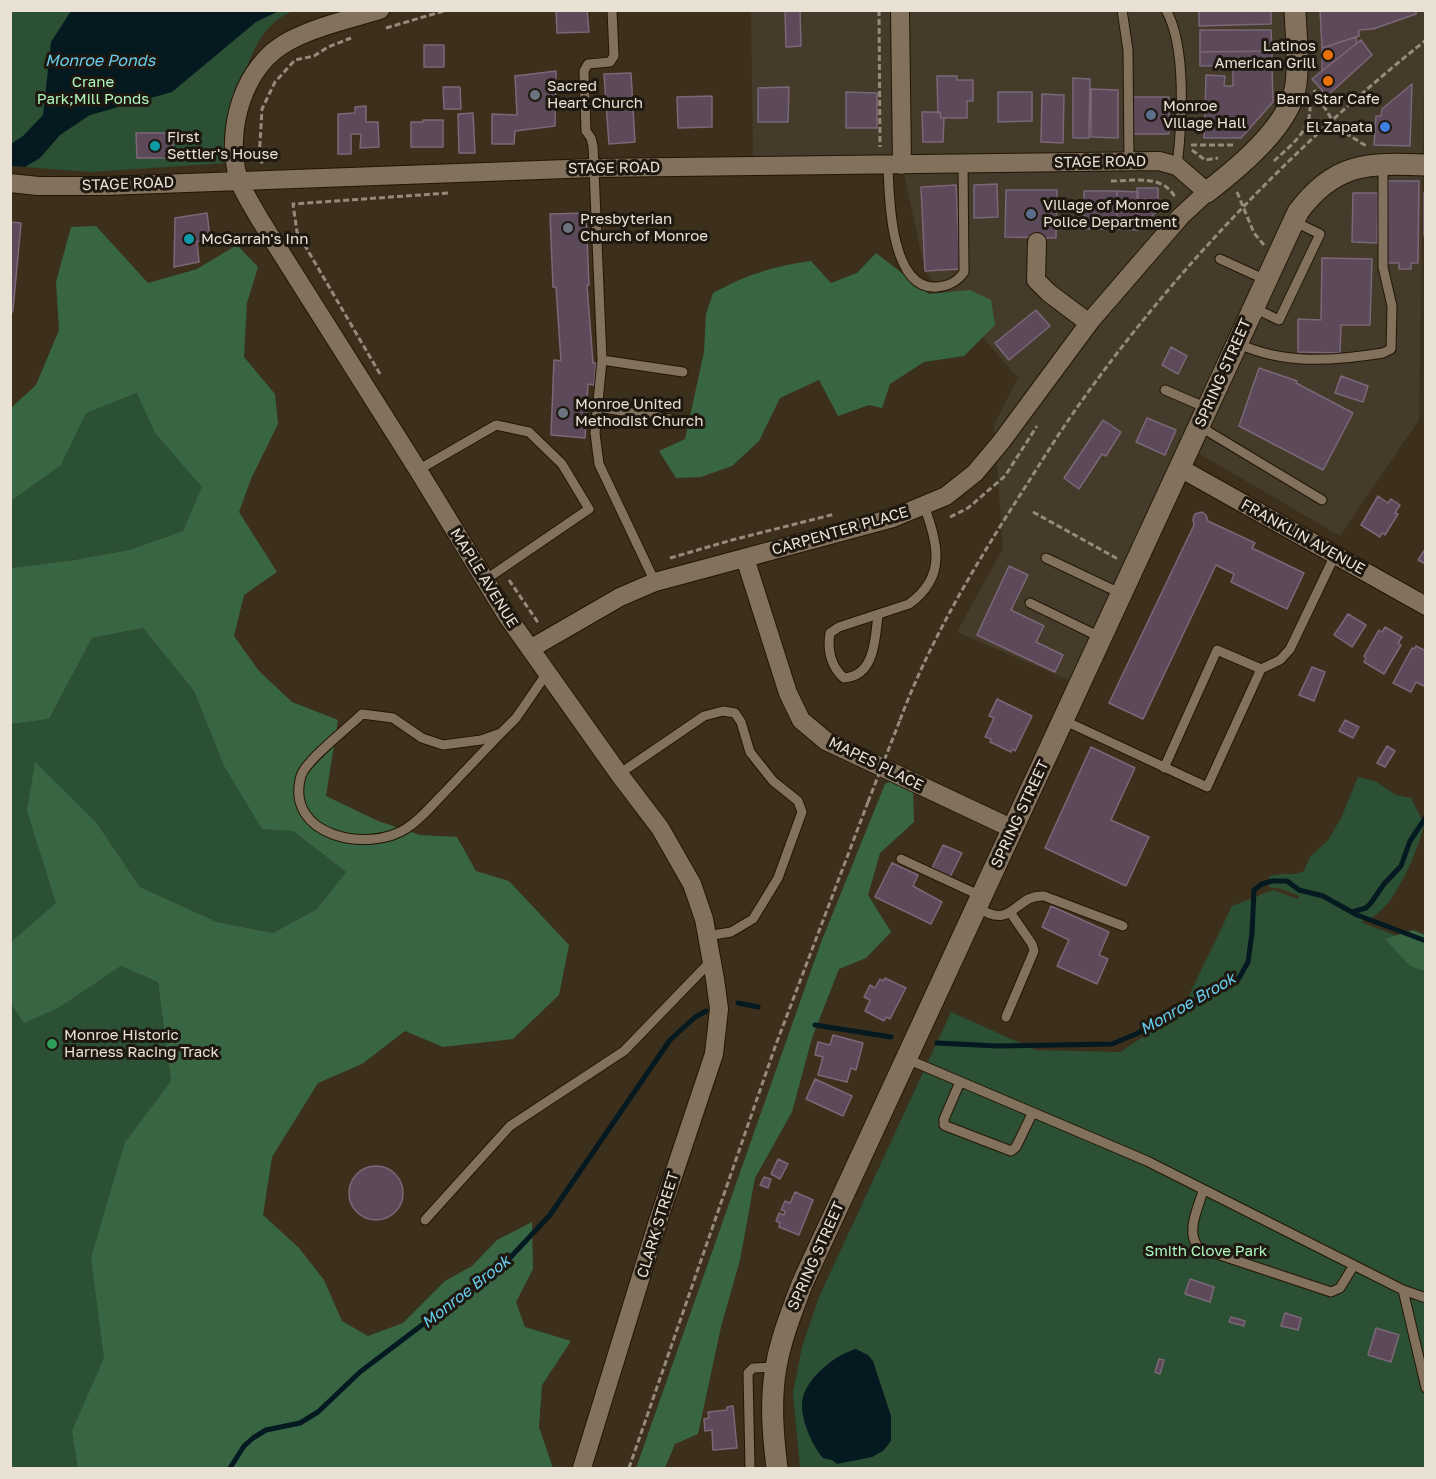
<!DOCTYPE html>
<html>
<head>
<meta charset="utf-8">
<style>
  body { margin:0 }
  #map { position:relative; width:1436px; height:1479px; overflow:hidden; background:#3c2f1c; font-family:"Golos Text",sans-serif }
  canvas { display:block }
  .frame { position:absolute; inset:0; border:12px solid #eae1d5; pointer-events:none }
</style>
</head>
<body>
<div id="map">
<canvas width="1436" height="1479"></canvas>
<div class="frame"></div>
</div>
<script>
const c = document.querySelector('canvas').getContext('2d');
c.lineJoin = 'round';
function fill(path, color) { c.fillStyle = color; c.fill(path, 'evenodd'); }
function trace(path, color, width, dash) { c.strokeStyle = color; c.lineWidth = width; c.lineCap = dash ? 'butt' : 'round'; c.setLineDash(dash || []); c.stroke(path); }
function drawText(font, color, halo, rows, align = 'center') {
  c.font = font + ' "Golos Text",sans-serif'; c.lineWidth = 6; c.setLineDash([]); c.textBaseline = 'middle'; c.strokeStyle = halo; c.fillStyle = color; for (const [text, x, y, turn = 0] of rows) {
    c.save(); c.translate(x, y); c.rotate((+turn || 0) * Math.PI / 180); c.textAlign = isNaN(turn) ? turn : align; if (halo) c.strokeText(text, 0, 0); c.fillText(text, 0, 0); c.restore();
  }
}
const commercial = new Path2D(`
  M751 11H1425L1419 420 1340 536 1181 443 1070 681 957 632 1003 548 994 425 1018 378 925 271 902 165H753Z`);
const green = new Path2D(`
  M11 11H294C242 28 235 117 228 163L90 172 11 166Z
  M138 393 155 433 203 487 183 531 129 550 74 560 11 568 10 501 61 465 86 412Z
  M143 628 194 691 224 766 293 831 346 872 317 909 273 933 217 922 140 887 96 822 35 763 83 990 121 966 158 981 171 1081 125 1142 131 1468H11L10 724 49 719 92 638Z
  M1358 777 1375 781 1396 795 1411 798 1424 824C1419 848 1398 898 1378 913 1374 917 1367 919 1361 922L1425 947V1468H800L793 1393 802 1347 819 1297 951 1012 1036 1050 1120 1052 1181 1012 1232 906 1273 890 1298 899 1299 896 1282 889 1269 887V876L1282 874H1296L1304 871 1310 857 1328 840 1341 818Z`);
const forest = new Path2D(`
  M96 226 148 283 197 269 237 245 258 267 247 303 244 357 275 394 278 424 251 479 239 512 277 572 244 595 234 636 259 671 292 702 338 720 326 796 378 821 420 835 457 837 476 871 509 881 569 945 559 995 513 1039 443 1047 405 1031 362 1064 318 1083 272 1157 263 1215 299 1248 324 1280 342 1321 368 1336 403 1323 445 1281 472 1266 497 1240 532 1222 533 1269 516 1302 525 1327 571 1341 542 1385 539 1427 553 1468H78L72 1431 104 1358 91 1258 125 1142 171 1081 158 982 121 966 58 1008 24 1023 11 1004 10 943 56 903 27 811 35 762 96 822 140 887 217 922 273 933 317 909 346 872 293 831 262 829 224 766 194 691 143 628 92 638 49 719 11 724V568L74 560 129 550 183 531 202 487 155 433 137 393 86 413 61 465 11 501V408L36 385 59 330 56 282 71 227Z
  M876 253 929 294 970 290 991 300 995 325 964 356 924 362 890 384 882 408 869 405 838 416 819 380 780 398 759 441 732 466 701 477 676 478 659 451 685 439 704 352 706 314 713 293C746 275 774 266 811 261L831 283 857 273Z
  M893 780 913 788 914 822 880 853 868 895 891 932 866 958 839 969 812 1038 792 1112 755 1178 740 1260 721 1327 698 1434 675 1444 665 1468H636L820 945 885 784Z
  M1413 930 1425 935V971L1410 966 1385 939Z`);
const water = new Path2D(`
  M71 11V10L279 11 256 22 172 92 90 115 60 135 40 158 25 167 11 166V144L23 136 43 115 51 42Z
  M856 1349 868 1355 873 1361 891 1416V1441L883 1451 872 1457 837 1464 832 1460 823 1458C812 1446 798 1414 803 1397 809 1376 835 1355 856 1349Z`);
const stream = new Path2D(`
  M1352 912 1366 908 1371 903 1384 884 1401 866 1410 841 1426 817
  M738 1003 758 1007
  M815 1025 891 1037
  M937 1043 998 1046 1112 1044 1136 1034 1212 991 1239 978 1248 962 1252 933 1254 890 1262 884 1272 881H1287L1299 890 1323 896 1357 915 1426 941
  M230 1468 244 1446 253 1438 266 1430 300 1423 318 1412 360 1372 508 1260 550 1215 670 1040 694 1018 706 1011`);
const building = new Path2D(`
  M556 10H587L589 32 557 33Z
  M785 10H800L801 46 786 47Z
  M1199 10H1271V24L1199 26Z
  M1320 10H1416V14L1373 29 1359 30V36L1322 48Z
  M1200 30H1271L1272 51 1200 52Z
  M1356 37 1357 43 1322 71V48Z
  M1361 40 1372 55 1327 96 1312 79Z
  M424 45H444V67H424Z
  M1272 51V65L1200 66V52Z
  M1272 65 1273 102 1241 138H1204L1206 75 1225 76 1224 86H1233V66Z
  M556 71 555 126 515 131 514 144H492V114L517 115 515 76Z
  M631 73 635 142 609 144 604 74Z
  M937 76H957V80H973V101H967V118H941L940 112 938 113Z
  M1073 78 1090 79 1089 138H1073Z
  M1412 84 1410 146 1374 145 1376 116H1381L1382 109Z
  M443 87H460L461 109H444Z
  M789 87 788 122H758V88Z
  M1091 89 1118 90V138L1091 137Z
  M846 92 877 93V128H846Z
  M998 92H1032V121L998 122Z
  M1042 94 1064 95 1063 143 1041 142Z
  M712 96V127L678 128 677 97Z
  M1132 97H1169V134H1132Z
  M366 106V122H378L379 147 360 148 361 134H351V154H338V114L355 113V107Z
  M922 112H940L941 118H944L943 142H923Z
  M473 113 475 153H459L458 114Z
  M423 120H443V147H411V122H423Z
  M136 133H173V158H137Z
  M1388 181H1419L1418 263H1411V269H1399V263H1387Z
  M997 184 998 217 974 218V185Z
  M956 185 960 269 925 271 921 187Z
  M1137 188H1158V210L1138 230Z
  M1006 190H1057L1056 238 1005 237Z
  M1084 191H1117V229H1084Z
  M1117 191 1138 192V230L1117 229Z
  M1353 193H1378L1377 243 1352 242Z
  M1424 193 1426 194V236H1424Z
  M207 213 210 237 197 242 199 262 174 267 175 218Z
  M586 213 589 285H587L593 363H596L594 385 588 384 585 438 551 435 554 360 561 361 556 287H553L550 214Z
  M10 222 21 223 13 310 10 317Z
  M1322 258 1372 259 1370 325H1341L1340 353 1298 352V319L1321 320Z
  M1036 310 1050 326 1009 360 995 343Z
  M1171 347 1187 356 1178 374 1162 365Z
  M1259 368 1297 381 1296 383 1353 413 1323 470 1239 426Z
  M1341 376 1368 386 1363 402 1335 393Z
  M1147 418 1176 430 1165 455 1136 442Z
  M1103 420 1121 432 1106 456 1102 454 1079 489 1064 478Z
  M1378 496 1388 503 1391 499 1400 505 1395 513 1398 514 1385 535 1382 533 1380 537 1361 525Z
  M1202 512 1206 515 1208 521 1255 543 1252 548 1304 573 1287 609 1231 582 1234 574 1216 565 1143 719 1109 703 1194 525 1193 519 1195 514Z
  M1426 548V564L1418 560Z
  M1009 566 1028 575 1011 610 1044 626 1036 642 1063 655 1055 672 977 635Z
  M1348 614 1366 625 1352 647 1334 635Z
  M1385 627 1402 637 1398 643 1401 645 1384 674 1364 662 1366 658 1364 656 1379 630 1382 632Z
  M1416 646 1426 651V684L1424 686 1416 682 1411 692 1393 683 1412 648 1414 649Z
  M1312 667 1325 672 1314 701 1299 695Z
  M997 699 1032 716 1015 751 1012 749 1011 752 990 742 991 739 985 737 994 718 989 716Z
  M1345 720 1359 727 1353 738 1339 731Z
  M1387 746 1395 751 1385 767 1377 763Z
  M1091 747 1135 768 1111 820 1149 837 1126 886 1045 848Z
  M943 845 962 853 950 877 932 868Z
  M892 863 918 875 913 886 942 902 931 924 875 897Z
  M1051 906 1109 932 1099 955 1108 959 1097 984 1057 966 1069 940 1042 927Z
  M885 978 906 988 890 1019 886 1017 884 1021 865 1011 870 1000 864 997 870 985 875 988 880 979 883 981Z
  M833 1035 863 1043 856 1070 851 1068 847 1082 818 1075 823 1057 815 1055 818 1042 830 1045Z
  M815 1079 852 1096 843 1116 806 1099Z
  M778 1159 788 1164 780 1179 771 1174Z
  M349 1193a27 27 0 1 1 54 0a27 27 0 1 1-54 0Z
  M764 1177 771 1179 768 1188 760 1185Z
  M795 1192 813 1200 799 1235 779 1227 780 1223 776 1221 779 1213 784 1215 785 1211 781 1210 785 1201 790 1203Z
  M1190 1279 1214 1287 1210 1302 1185 1294Z
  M1285 1313 1301 1318 1298 1330 1281 1326Z
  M1231 1317 1245 1321 1244 1326 1229 1322Z
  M1376 1328 1399 1335 1391 1362 1368 1355Z
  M1159 1359 1164 1360 1160 1374 1155 1372Z
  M733 1406 737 1448 713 1450 712 1430 705 1431 704 1419 709 1418 708 1412 727 1410V1407Z`);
const path = new Path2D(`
  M879 10 880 147
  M386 28 447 10
  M1314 90 1337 128 1368 147
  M1191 145H1233
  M1192 150 1205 160 1218 158
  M1274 161C1290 146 1311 131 1310 107
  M263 163 259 160 262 109 275 82 295 60 314 56 328 47 351 38
  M1111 181C1134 181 1162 174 1175 197
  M1237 192 1254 233 1264 245
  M380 374 297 232 293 204 448 193
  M1033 512 1118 559
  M950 517 968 508 1005 476 1037 426
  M670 558 732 540 835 514
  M509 580 539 624
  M900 720C930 640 975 565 1022 492 1040 464 1057 436 1076 409 1173 271 1295 145 1426 40
  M629 1468 775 1047 868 802`);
const service = new Path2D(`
  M612 10 614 56 610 62 588 64 584 71 586 131 591 138 593 146 602 360 595 433 599 464 655 582
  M1122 10 1128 50 1129 161
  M1166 10C1187 47 1182 125 1177 166
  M888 165C889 196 890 291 937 287 949 286 957 282 964 272L963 164
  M1220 259 1266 280
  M1254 308 1279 320 1320 234 1293 221
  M1237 343C1283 365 1333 361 1383 353L1391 349 1392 306 1383 267V164
  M602 360 683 372
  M1165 390 1207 408
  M598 407 676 420
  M1199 426 1322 500
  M418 470 496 425 529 432 562 464 589 509 485 580
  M1046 558 1122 594
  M1030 603 1102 638
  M878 615C875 639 875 676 844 678 831 667 827 650 830 633L839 627 909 604C948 576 937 543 924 505
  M1063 720 1207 787 1261 669 1280 660 1290 649 1335 555
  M501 733C482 753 463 773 444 793 432 805 421 819 407 828 368 854 284 836 301 776 306 760 349 727 362 714L393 718 422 738 443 745 481 740 501 733 516 718 547 673
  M1164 768 1217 650 1261 669
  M619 774 704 716 723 711 735 713 741 722 750 752 773 781 798 801 802 812 778 878 753 919 731 932 707 936
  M901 859 981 896
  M977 907C1014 932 1014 894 1044 896L1123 926
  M1006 1017 1034 951 1032 944 1010 912
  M907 1059 1147 1161 1403 1290 1426 1298
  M960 1082 944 1119V1125L946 1126 1011 1151 1016 1147 1032 1114
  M1203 1191C1198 1208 1185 1233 1199 1248L1331 1292 1340 1288 1354 1265
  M425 1220 510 1126 624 1051 712 960
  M1403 1290 1426 1388
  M750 1468 748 1373 753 1368 776 1367`);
const minor = new Path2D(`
  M380 10C350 19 317 26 289 41 243 65 225 130 238 177 242 191 252 205 259 218L418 470 507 616 619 774 660 828 692 884 704 919 715 979 719 1009 714 1054 659 1218 582 1468
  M900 10 902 165
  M10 183 38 186H105L594 168 1159 161 1177 166 1207 192 1181 216 1092 319 1001 442 975 473 946 496 893 518 655 582 620 597 530 649
  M1037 242 1036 280 1049 293 1089 323
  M1180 468 1426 606
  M745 558 788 693 801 720 826 741 1013 829`);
const tertiary = new Path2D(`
  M1207 192C1238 168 1291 125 1296 84 1299 60 1296 35 1295 10
  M777 1468C773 1435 770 1401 776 1367 781 1338 792 1311 802 1284L1298 212C1335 162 1368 163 1426 165`);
const pathBridge = new Path2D(`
  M868 802 900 720`);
const markers = [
  [1328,55,6,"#e8710a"],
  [1328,81,6,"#e8710a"],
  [535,95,6,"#6b7280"],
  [1151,115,6,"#5c6f8a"],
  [1385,127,6,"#3f7fe0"],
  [155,146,6,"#0f9aa8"],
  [1031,214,6,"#5c6f8a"],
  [568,228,6,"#6b7280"],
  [189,239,6,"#0f9aa8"],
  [563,413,6,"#6b7280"],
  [52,1044,6,"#2e9e5b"]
];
const poiNames = [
  ["Latinos",1316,46,"right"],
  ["American Grill",1316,63,"right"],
  ["Sacred",547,86],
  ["Heart Church",547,103],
  ["Barn Star Cafe",1328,99,"center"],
  ["Monroe",1163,106],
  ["Village Hall",1163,123],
  ["El Zapata",1373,127,"right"],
  ["First",167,137],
  ["Settler's House",167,154],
  ["Village of Monroe",1043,205],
  ["Police Department",1043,222],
  ["Presbyterian",580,219],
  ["Church of Monroe",580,236],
  ["McGarrah's Inn",201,239],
  ["Monroe United",575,404],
  ["Methodist Church",575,421],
  ["Monroe Historic",64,1035],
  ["Harness Racing Track",64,1052]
];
const parkNames = [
  ["Crane",93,82],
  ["Park;Mill Ponds",93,99],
  ["Smith Clove Park",1206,1251]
];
const streetNames = [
  ["STAGE ROAD",1100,162,-1],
  ["STAGE ROAD",614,168,-1],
  ["STAGE ROAD",128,184,-2],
  ["SPRING STREET",1223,373,-66],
  ["CARPENTER PLACE",840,531,-16],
  ["FRANKLIN AVENUE",1303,537,29],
  ["MAPLE AVENUE",484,578,58],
  ["MAPES PLACE",876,764,26],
  ["SPRING STREET",1020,814,-65],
  ["CLARK STREET",658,1225,-73],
  ["SPRING STREET",816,1256,-66]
];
const waterNames = [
  ["Monroe Ponds",100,61],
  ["Monroe Brook",1188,1004,-30],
  ["Monroe Brook",466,1292,-38]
];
fill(commercial, '#443b2a');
fill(green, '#2b5034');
fill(forest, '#386643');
fill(water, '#051920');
trace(stream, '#051920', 5);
fill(building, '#5c4959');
trace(building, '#7b6778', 1.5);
trace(service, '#231604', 11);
trace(minor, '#231604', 20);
trace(tertiary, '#231604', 23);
trace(path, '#958a7b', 3, [6, 3]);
trace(service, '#82725d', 9);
trace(minor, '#82725d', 18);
trace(tertiary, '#82725d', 21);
trace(pathBridge, '#958a7b', 3, [6, 3]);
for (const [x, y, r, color] of markers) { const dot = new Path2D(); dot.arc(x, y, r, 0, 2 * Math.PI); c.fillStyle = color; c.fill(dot); trace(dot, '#1e1810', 2); }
drawText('15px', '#eae1d5', '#1e1810', poiNames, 'left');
drawText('15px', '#aef7be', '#1e1810', parkNames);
drawText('15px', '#eae1d5', '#1e1810', streetNames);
drawText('italic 16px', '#67cdee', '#1e1810', waterNames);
</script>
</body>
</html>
